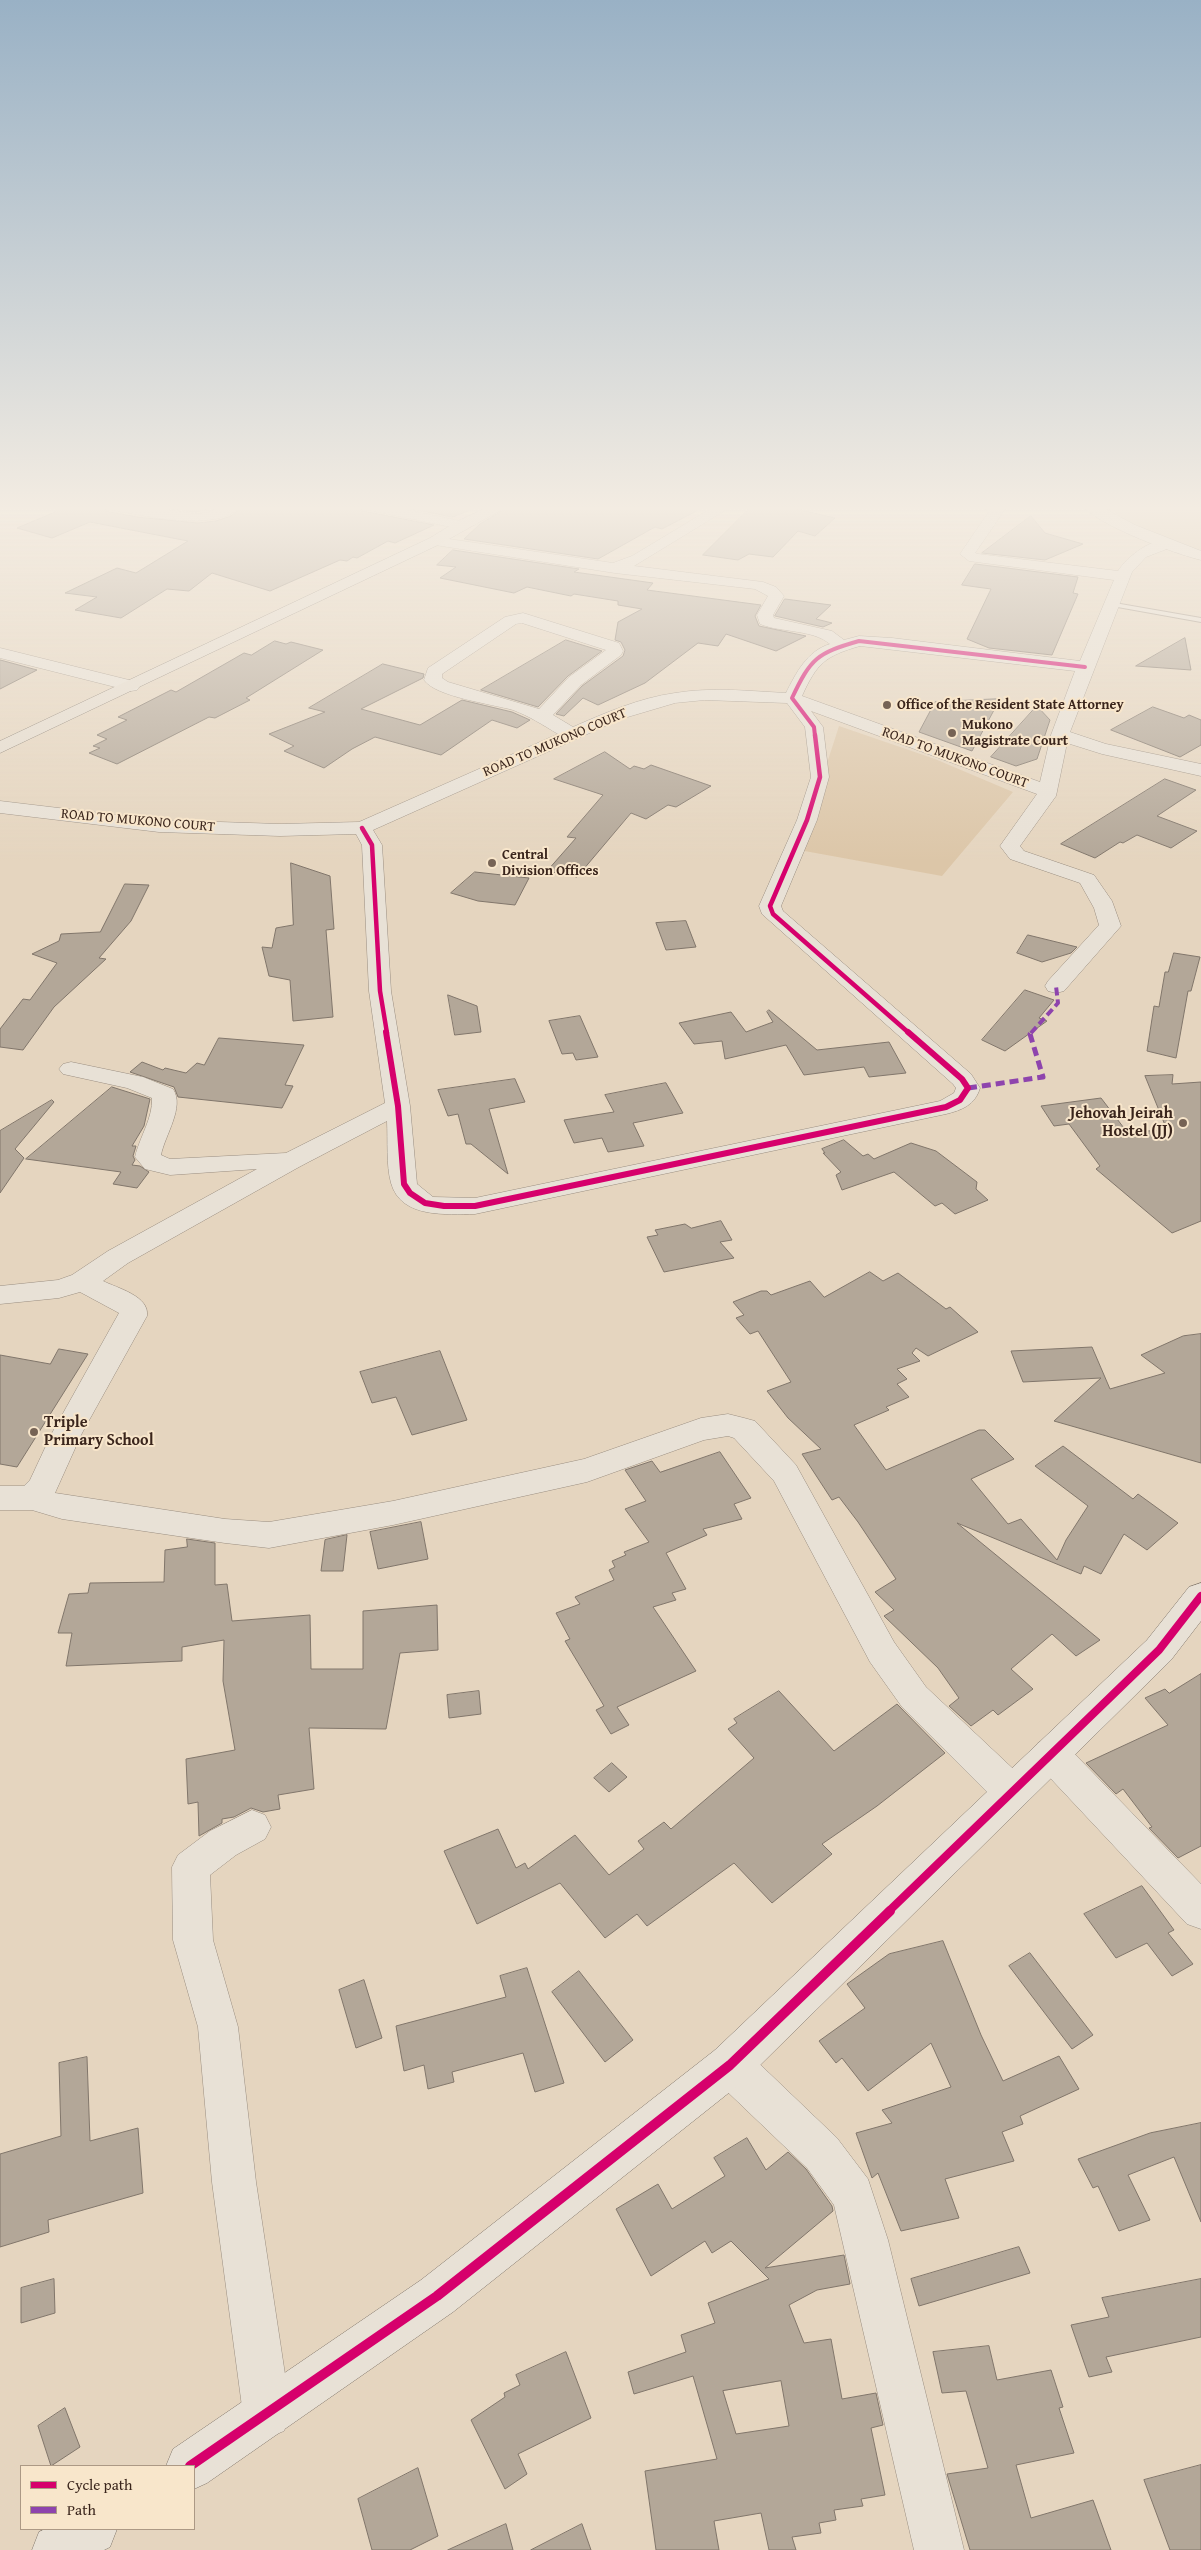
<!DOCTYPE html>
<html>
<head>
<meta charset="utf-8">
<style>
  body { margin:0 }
  #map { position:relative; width:1201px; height:2550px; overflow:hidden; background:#e5d5bf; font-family:"Gentium Book Plus",serif }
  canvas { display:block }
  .legend { position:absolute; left:20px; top:2465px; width:175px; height:65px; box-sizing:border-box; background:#f8e6cb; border:1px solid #ac9985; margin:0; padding:6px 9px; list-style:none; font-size:15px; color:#3a251c }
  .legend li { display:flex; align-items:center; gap:10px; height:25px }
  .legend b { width:25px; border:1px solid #ac9985 }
</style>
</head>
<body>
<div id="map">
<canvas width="1201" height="2550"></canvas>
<ul class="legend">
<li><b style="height:6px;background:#d6006c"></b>Cycle path</li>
<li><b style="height:6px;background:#8e44ad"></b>Path</li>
</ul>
</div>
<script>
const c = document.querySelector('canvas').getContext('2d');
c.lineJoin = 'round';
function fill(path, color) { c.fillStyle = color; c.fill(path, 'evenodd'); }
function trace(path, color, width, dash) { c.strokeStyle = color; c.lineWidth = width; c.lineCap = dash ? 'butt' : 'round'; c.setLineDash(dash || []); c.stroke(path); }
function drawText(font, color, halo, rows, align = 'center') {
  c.font = font + ' "Gentium Book Plus",serif'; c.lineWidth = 4; c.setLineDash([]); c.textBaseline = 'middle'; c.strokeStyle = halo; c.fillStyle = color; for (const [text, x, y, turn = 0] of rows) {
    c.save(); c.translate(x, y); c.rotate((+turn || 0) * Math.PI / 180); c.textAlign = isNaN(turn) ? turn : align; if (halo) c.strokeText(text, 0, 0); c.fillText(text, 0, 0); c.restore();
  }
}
const green = new Path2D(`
  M1103 505H1201V551L1137 528Z
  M839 726 935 759 1013 792 942 876 799 850Z`);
const building = new Path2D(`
  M56 505H96L105 511 137 517 197 523 216 521 231 516 244 505H354L363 511 434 525 395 543 388 541 357 558 353 557 347 561 340 560 270 591 212 573 189 591 167 589 121 618 75 610 97 597 65 593 117 568 136 573 188 541 90 522 52 538 17 528 55 512Z
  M146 505H220L196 512Z
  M392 505H482L453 517Z
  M512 505H708L662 529 655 527 598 559 464 539 480 524Z
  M753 505H780L835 518 815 536 798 531 773 557 749 554 738 560 703 555Z
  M1031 516 1045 533 1083 544 1045 560 982 553Z
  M453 550 579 569 574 572 653 583 647 590 761 605 755 616 759 626 806 636 776 651 726 634 718 646 698 643 645 683 613 698 598 705 583 698 564 716 556 714 582 686 623 656 625 650 621 642 615 640 618 622 642 609 618 605V601L574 594 571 596 527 587 514 593 440 578 456 567 437 565Z
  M975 564 1078 577 1073 593 1078 594 1052 655 989 648 967 639 991 589 962 585Z
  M785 599 831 605 816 619 832 623 823 627 775 616Z
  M1185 638 1191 670 1136 666Z
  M566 640 602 651 568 676 538 707 481 690Z
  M275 641 286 644 291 642 323 650 246 698 250 700 215 718 209 717 117 764 89 753 100 748 93 746 107 739 97 735 127 720 118 717 171 690 176 692 244 653 251 655Z
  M0 660 4 661 37 670 0 689Z
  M383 664 424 674 423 678 361 709 420 725 462 700 512 712 530 720 517 728 492 720 441 755 375 737 352 749 324 768 284 751 294 746 269 734 325 712 309 708Z
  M1000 699 972 751 919 732 935 702Z
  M1037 706 1050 720 1037 759 1016 766 991 757Z
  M1153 707 1184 718 1189 715 1201 720V745L1180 757 1111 730Z
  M605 752 630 769 634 766 644 769 651 765 711 786 676 807 668 805 646 819 631 813 577 877 547 871 576 838 567 837 603 795 554 779Z
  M1165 779 1196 790 1157 816 1197 831 1171 848 1137 835 1123 843 1120 842 1095 858 1061 844Z
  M291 863 330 876 334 929 326 930 333 1017 293 1021 290 980 269 976 262 947 272 948 276 928 293 925Z
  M475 872 529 878 515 905 478 901 451 893Z
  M125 884 149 885 131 921 99 958 106 959 54 1007 23 1050 0 1047V1029L23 999 30 1000 57 963 32 954 59 941 61 934 100 932Z
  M686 921 696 947 666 950 656 923Z
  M1028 935 1077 947 1071 953 1042 962 1017 953Z
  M1174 953 1200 957 1191 991H1188L1176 1058 1147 1051 1154 1006 1159 1007 1165 972H1168Z
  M1025 990 1054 1000 1039 1018 1047 1021 1005 1051 982 1040Z
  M448 995 477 1006 481 1032 455 1035Z
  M769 1010 817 1050 889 1042 906 1073 869 1077 864 1067 804 1075 786 1045 725 1059 722 1041 694 1044 679 1023 731 1012 746 1032 773 1022 767 1012Z
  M580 1016 598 1057 576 1060 573 1053 562 1054 549 1021Z
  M219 1038 304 1045 285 1085 293 1086 282 1108 178 1097 174 1087 130 1072 142 1062 163 1070 165 1068 186 1073 197 1063 204 1065Z
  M1173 1075 1172 1084 1201 1082V1221L1172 1233 1096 1169 1100 1166 1069 1124 1054 1126 1041 1106 1101 1098 1127 1132 1167 1130 1145 1076Z
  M515 1079 525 1102 489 1109 508 1174 471 1144H466L458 1114 448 1116 438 1090Z
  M666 1083 683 1113 633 1123 644 1146 608 1152 602 1138 574 1143 564 1120 614 1112 605 1095Z
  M112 1087 150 1099 144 1126 132 1146H136L133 1156 135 1160 132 1165 140 1166 149 1172 137 1188 113 1184 121 1172 26 1159Z
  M52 1100 54 1102 15 1149 24 1158 0 1193V1131Z
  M844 1140 863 1156 868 1154 874 1159 911 1143 936 1151 977 1182 976 1189 988 1200 955 1214 942 1203 935 1206 894 1172 842 1190 836 1175 841 1172 823 1153H825L822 1149Z
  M721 1221 732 1240 720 1242 734 1258 664 1272 647 1237 658 1235 655 1230 685 1224 691 1228Z
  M870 1272 883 1281 898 1273 946 1309 950 1307 978 1332 928 1356 916 1348 912 1353 920 1361 897 1369 907 1379 897 1384 909 1397 886 1407 889 1410 854 1425 886 1470 979 1430H985L1014 1459 971 1479 1008 1524 1021 1519 1057 1560 1066 1540 1088 1506 1035 1466 1063 1446 1133 1499 1138 1494 1178 1523 1147 1550 1124 1534 1101 1574 1084 1566 1081 1574 957 1523 1100 1640 1076 1656 1052 1634 1011 1669 1033 1689 998 1715 993 1710 971 1726 949 1706 959 1698 938 1668 884 1616 894 1610 875 1592 896 1579 858 1522 839 1497 832 1500 802 1454 821 1449 788 1418 767 1391 791 1382 758 1331 750 1334 736 1318 744 1315 733 1302 761 1291H767L771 1295 810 1281 824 1297Z
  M1201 1334V1463L1054 1421 1101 1378 1023 1382 1011 1351 1092 1347 1110 1389 1165 1373 1141 1355 1183 1336Z
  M59 1349 88 1354 17 1467 0 1464V1355L50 1364Z
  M440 1351 467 1420 412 1435 396 1397 372 1403 360 1372Z
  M720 1452 751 1498 734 1504 742 1519 703 1529 707 1535 666 1553 686 1589 672 1593 676 1600 653 1607 696 1671 617 1707 629 1725 611 1734 596 1710 604 1706 565 1641 570 1639 556 1613 580 1604 575 1597 614 1580 609 1570 615 1567 612 1561 626 1555 624 1552 649 1542 625 1509 646 1501 625 1470 652 1461 660 1472Z
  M421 1522 428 1559 378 1569 370 1532Z
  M347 1535 343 1571H321L325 1540Z
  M187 1539 215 1543V1585L227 1584 232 1621 310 1615 311 1669H363V1611L437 1605 438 1650 400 1653 386 1729 309 1728 314 1789 278 1795 280 1809 263 1812 251 1808 234 1817 222 1819V1823L199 1836 198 1802 188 1804 186 1759 235 1750 223 1681 224 1640 182 1647V1661L66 1666 72 1633H58L69 1594 88 1593 90 1583 164 1582 165 1550 187 1547Z
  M1201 1674V1846L1178 1858 1149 1828 1152 1827 1123 1789 1116 1794 1086 1763 1168 1725 1145 1698 1165 1689 1169 1693Z
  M479 1691 481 1714 449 1718 447 1695Z
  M779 1691 834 1751 897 1704 945 1753 877 1806 822 1844 832 1854 772 1903 734 1863 647 1926 637 1914 605 1938 560 1883 477 1924 444 1851 498 1829 516 1868 525 1863 528 1869 575 1835 609 1875 644 1849 638 1841 664 1822 671 1829 754 1758 728 1729 737 1723 734 1719Z
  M612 1763 627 1777 609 1792 594 1778Z
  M1142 1886 1174 1930 1168 1933 1193 1964 1172 1976 1147 1943 1116 1958 1084 1914Z
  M943 1941 981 2035 1003 2081 1059 2056 1079 2089 1020 2116 1023 2124 1002 2132 1014 2161 945 2179 959 2218 901 2231 878 2173 872 2178 856 2133 892 2123 882 2110 951 2087 931 2043 868 2091 842 2058 836 2063 819 2041 865 2008 847 1984 889 1954Z
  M1030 1953 1093 2035 1072 2049 1009 1966Z
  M527 1968 564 2083 535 2092 523 2053 452 2072 454 2082 428 2089 424 2065 404 2071 396 2026 506 1997 500 1976Z
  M579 1971 633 2040 605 2062 552 1992Z
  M364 1980 382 2038 356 2048 339 1990Z
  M87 2057 90 2141 138 2128 143 2193 48 2220 49 2232 0 2247V2154L61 2136 59 2063Z
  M1201 2123V2222L1174 2157 1128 2175 1150 2220 1119 2231 1098 2186 1093 2188 1078 2159 1150 2133Z
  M747 2138 766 2170 788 2152 806 2169 832 2206 833 2211 765 2268 844 2255 850 2284 817 2290 789 2305 804 2343 831 2339 842 2399 876 2393 883 2425 871 2428 885 2495 861 2499 863 2506 834 2510 836 2520 819 2523 821 2533 792 2537 796 2550H769L761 2513 714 2521 719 2550H656L645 2471 717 2459 693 2376 634 2394 628 2372 686 2352 681 2335 715 2323 708 2303 769 2279 731 2241 712 2253 705 2241 651 2276 616 2209 658 2184 672 2209 725 2176 714 2158ZM781 2381 789 2426 736 2434 723 2391Z
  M1019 2247 1030 2273 919 2306 911 2279Z
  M54 2279 55 2313 21 2323V2288Z
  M1201 2279V2337L1106 2357 1112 2372 1089 2377 1071 2325 1109 2317 1102 2298Z
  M989 2346 997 2380 1051 2370 1063 2407 1059 2408 1074 2453 1016 2465 1031 2518 1093 2500 1111 2550H970L947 2474 988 2468 966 2391 942 2393 933 2352Z
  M566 2352 591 2418 518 2454 527 2474 505 2489 471 2420 505 2397 504 2393 520 2385 516 2375Z
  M65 2408 80 2447 51 2466 38 2426Z
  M1201 2465V2550H1170L1144 2480Z
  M418 2468 438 2536 410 2550H372L358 2499Z
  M506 2524 513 2550H448Z
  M582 2524 591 2550H531Z`);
const lane = new Path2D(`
  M1109 602 1201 618V622L1112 606 1108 604Z`);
const street = new Path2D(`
  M98 505H134L196 514 209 512 224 505H242C219 535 138 514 105 509Z
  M356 505H383L461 521 468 525 461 529 363 509Z
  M717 505H734L634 566 763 582 776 587 784 596 773 615 774 618 832 631 844 640 859 636 892 638 1080 661 1114 580 969 561 960 554 990 510 980 508 978 505H1003L1006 508 975 553 978 554 1118 571C1128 556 1153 536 1172 541L1174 544 1172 547 1146 557 1132 572 1070 732 1106 744 1201 764V776L1102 754 1067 743 1056 796 1020 846 1024 851 1094 875 1112 901 1121 926 1064 991 1056 993 1048 991 1045 986 1048 981 1099 925 1094 908 1080 883 1010 859 1000 846 1037 794 811 711 823 727 829 777 817 820 781 906 783 911 971 1074 980 1088C975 1105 962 1110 946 1114L475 1214C447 1214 401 1219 391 1183 386 1165 388 1141 387 1121L299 1167 128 1263 103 1281C117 1288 150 1296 147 1316L82 1433 55 1493 225 1519 269 1522 393 1501 584 1459 701 1418 728 1414 744 1418 755 1421 796 1465 894 1642 926 1687 1024 1779 1029 1791 1024 1803 1011 1807 998 1803 902 1707 870 1662 774 1481 734 1438 728 1436 704 1440 587 1482 393 1525 269 1548 225 1543 62 1519 32 1510H0V1486H24L30 1480 52 1433 119 1313 80 1292 59 1298 0 1304V1286L58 1280 72 1275 108 1251 257 1169 170 1175 145 1169 135 1157C140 1136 153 1118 152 1098L127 1088 63 1074 59 1069 63 1064 71 1062 143 1077 173 1089C185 1107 165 1135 161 1155L170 1159 286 1153 385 1103 369 991 362 845 356 834 280 836 159 832 0 813V801L159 820 280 824 359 822 558 734C543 725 529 716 513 710 492 704 436 697 424 680L428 668 505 617 523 613 619 643 623 651 621 655 581 685 553 715 573 727C605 713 639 698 675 693 711 687 749 691 786 693 796 673 807 651 830 644 812 629 782 633 760 624L757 615 768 596 755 589 615 573 435 545 428 541 435 537 613 563 632 556ZM522 623 606 650 569 677 539 709 448 682 442 678V674L516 624ZM860 646 1075 671 1051 735 1040 782 802 696C817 663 825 656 860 646ZM705 700 787 703 805 727 811 777 797 820 759 906 762 914 953 1084 956 1088 954 1093 940 1101 475 1198 433 1197 417 1184 410 1106 391 991 382 845 373 830 621 719 675 703Z
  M0 648 137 682 140 686 137 690 131 691 0 658Z
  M1051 1738 1064 1743 1201 1884V1929L1187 1924 1038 1765 1033 1754 1038 1743Z
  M252 1810 265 1815 271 1827 265 1839 236 1855 210 1875 213 1940 238 2027 256 2182 291 2414 284 2431 267 2438 250 2431 243 2414 212 2182 198 2027 173 1940 172 1867 178 1855 210 1831Z
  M730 2044 745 2050 837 2138 868 2179 888 2240 964 2550H914L834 2205 807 2168 715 2080 709 2065 715 2050Z`);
const secondary = new Path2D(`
  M1082 505H1098L1135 525 1201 551V560C1176 554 1096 525 1082 505Z
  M1201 1583V1621L1171 1660 745 2080 453 2312 207 2483 194 2489V2466H166L173 2449 421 2280 715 2050 1147 1640 1189 1587Z
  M45 2529H117L110 2547 104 2550H32L39 2532Z`);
const highway = new Path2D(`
  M492 505H510L440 544 0 753V741L430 538 456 522Z`);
const quietFar1 = new Path2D(`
  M1031 1033 1058 1003 1056 986`);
const quiet = new Path2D(`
  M968 1088 1043 1077 1030 1034 1032 1032`);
const cyclewayFar4 = new Path2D(`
  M815 736 814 727 792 698C811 658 817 653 859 641L1085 667`);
const cyclewayFar3 = new Path2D(`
  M815 735 820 777 807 820 770 906 773 914 909 1033
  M362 828 372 845 380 991 387 1033`);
const cyclewayFar2 = new Path2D(`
  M386 1032 398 1106 404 1184 410 1193 425 1203 444 1206H475L946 1107 960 1100 968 1088 962 1079 908 1032`);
const cyclewayFar1 = new Path2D(`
  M888 1912 1159 1650 1201 1596`);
const cycleway = new Path2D(`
  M190 2466 437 2296 730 2065 890 1911`);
const markers = [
  [887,705,5,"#766355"],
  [952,733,5,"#766355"],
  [492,863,5,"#766355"],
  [1183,1123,5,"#766355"],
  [34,1432,5,"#766355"]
];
const farPoinames = [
  ["Office of the Resident State Attorney",897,705],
  ["Mukono",962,725],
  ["Magistrate Court",962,741],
  ["Central",502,855],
  ["Division Offices",502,871]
];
const farStreetnames = [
  ["ROAD TO MUKONO COURT",555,743,-23],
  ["ROAD TO MUKONO COURT",955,758,20],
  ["ROAD TO MUKONO COURT",138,821,5]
];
const poiNames = [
  ["Jehovah Jeirah",1173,1114],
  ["Hostel (JJ)",1173,1132],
  ["Triple",44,1423,"left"],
  ["Primary School",44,1441,"left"]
];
fill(green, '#dcc6a8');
fill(building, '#b3a798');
trace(building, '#81766b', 1);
trace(lane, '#9a8e81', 2);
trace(street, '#9a8e81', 1);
trace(secondary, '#81766b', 1);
trace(highway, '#81766b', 1);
fill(lane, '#e8e1d6');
fill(street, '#e8e1d6');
fill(secondary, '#e8e1d6');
fill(highway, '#e5dccf');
trace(quietFar1, '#8e44ad', 4, [8, 4]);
trace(quiet, '#8e44ad', 5, [9, 5]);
trace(cyclewayFar4, '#d6006c', 4);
trace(cyclewayFar3, '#d6006c', 4.5);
trace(cyclewayFar2, '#d6006c', 6);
trace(cyclewayFar1, '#d6006c', 8);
trace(cycleway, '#d6006c', 10);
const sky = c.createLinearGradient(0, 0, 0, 862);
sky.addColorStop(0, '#99b1c5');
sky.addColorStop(0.59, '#f3ece2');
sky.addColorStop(1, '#f3ece200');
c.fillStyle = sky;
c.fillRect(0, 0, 1201, 862);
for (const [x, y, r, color] of markers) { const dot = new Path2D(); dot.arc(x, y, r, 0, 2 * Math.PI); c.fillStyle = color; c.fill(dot); trace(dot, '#f8e6cb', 2); }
drawText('bold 14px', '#3a251c', '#f8e6cb', farPoinames, 'left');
drawText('14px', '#3a251c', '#f8e6cb', farStreetnames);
drawText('bold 16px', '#3a251c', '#f8e6cb', poiNames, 'right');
</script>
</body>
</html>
